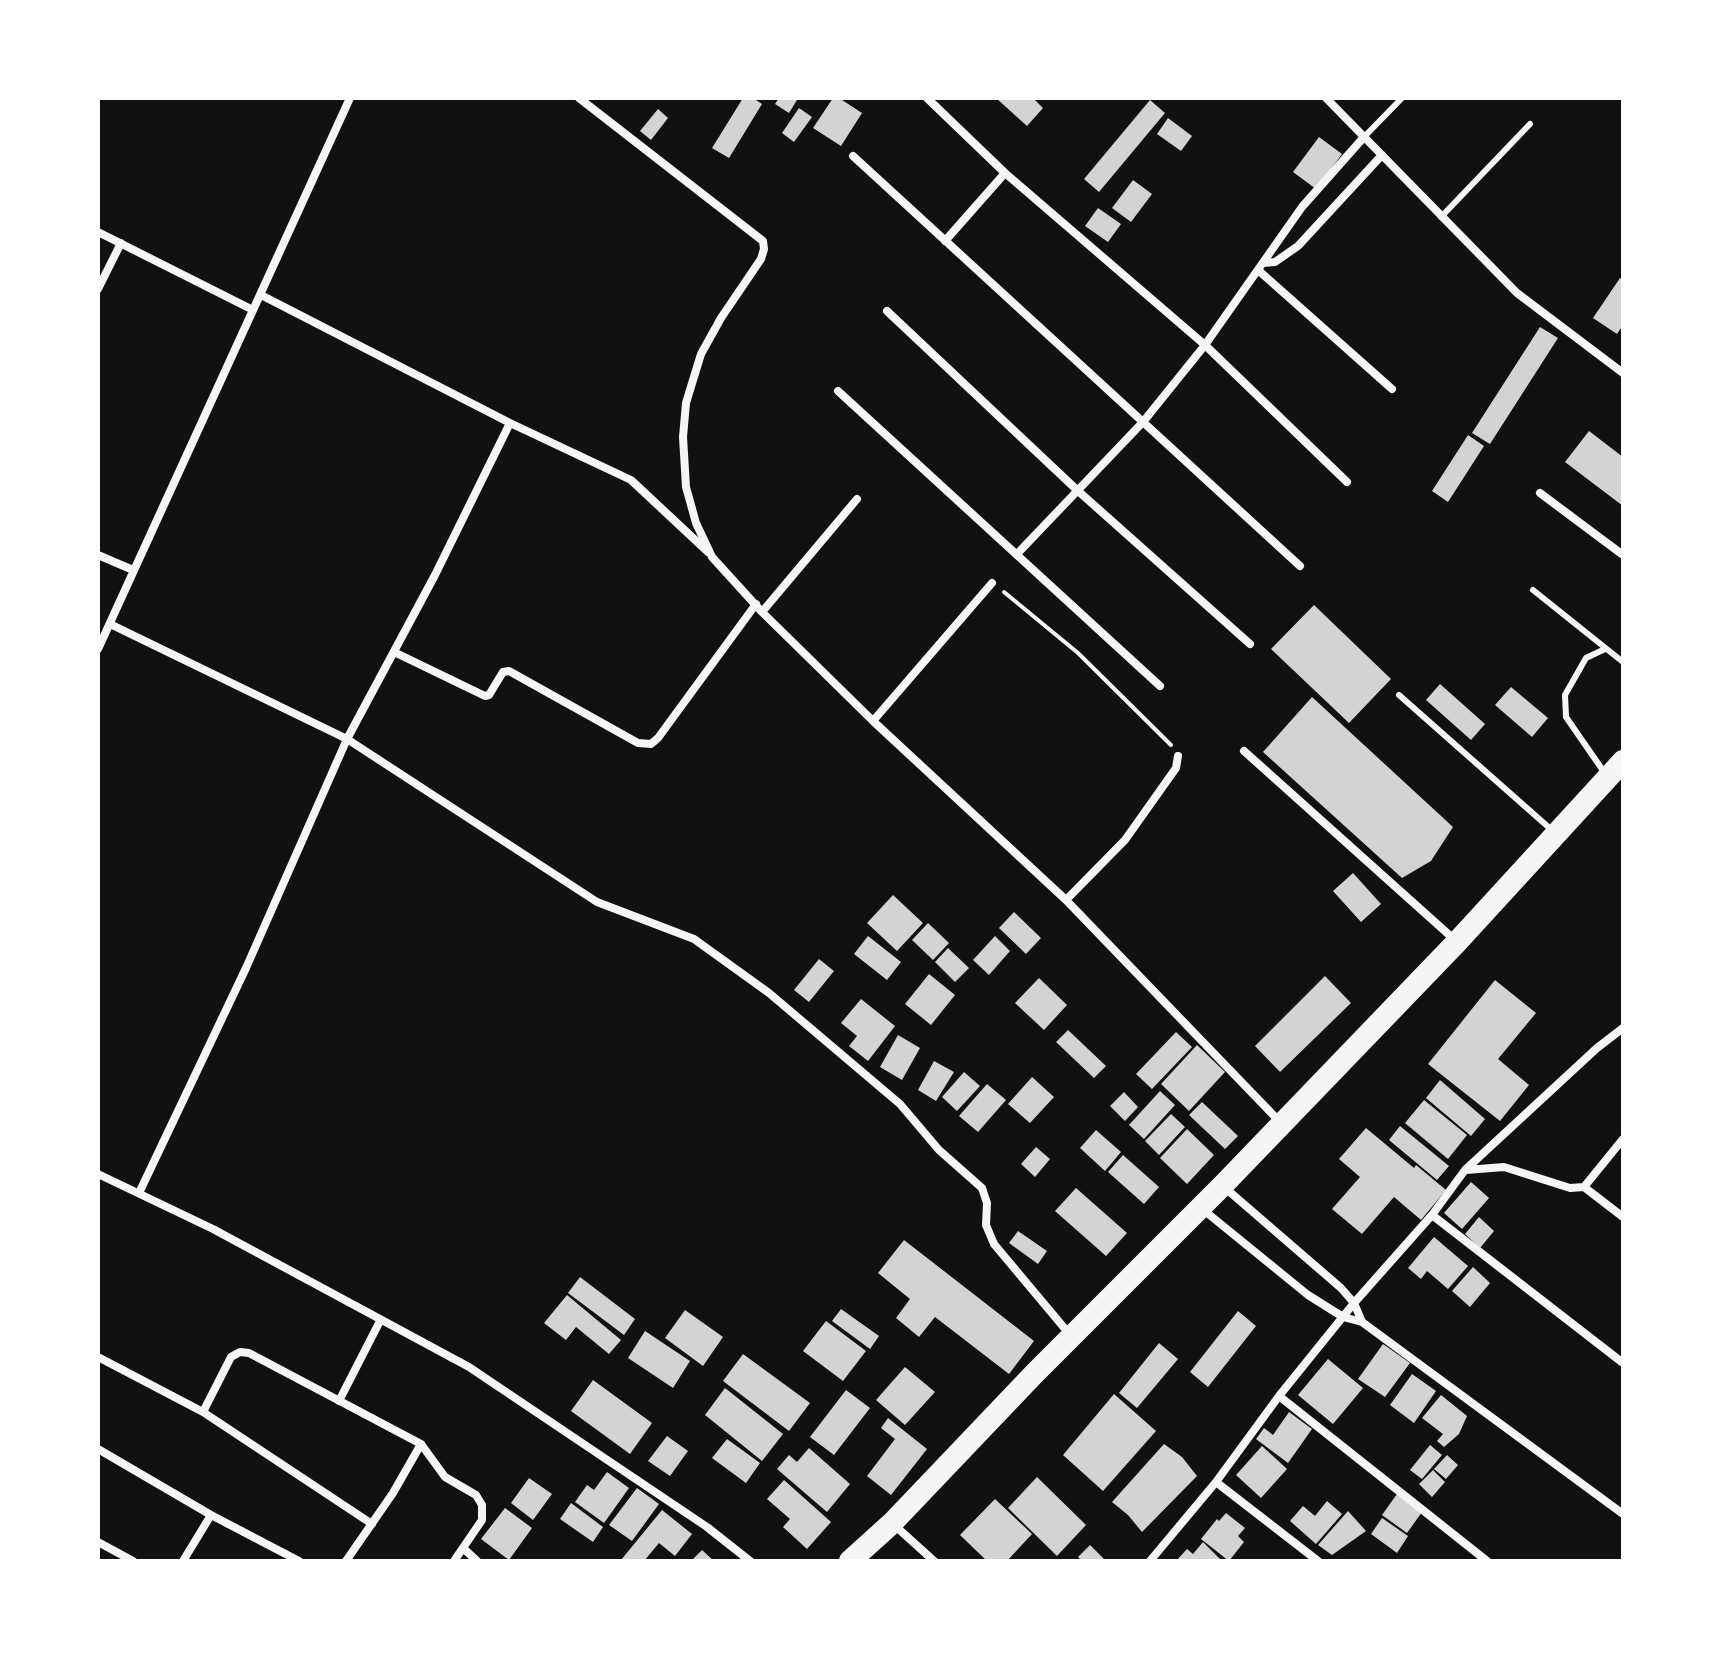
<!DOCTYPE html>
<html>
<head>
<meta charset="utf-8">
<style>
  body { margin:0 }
  #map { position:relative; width:1721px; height:1659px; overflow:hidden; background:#111; font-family:"Public Sans",sans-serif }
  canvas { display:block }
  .frame { position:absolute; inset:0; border:100px solid #fff; pointer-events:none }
</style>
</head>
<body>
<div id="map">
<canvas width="1721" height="1659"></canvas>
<div class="frame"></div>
</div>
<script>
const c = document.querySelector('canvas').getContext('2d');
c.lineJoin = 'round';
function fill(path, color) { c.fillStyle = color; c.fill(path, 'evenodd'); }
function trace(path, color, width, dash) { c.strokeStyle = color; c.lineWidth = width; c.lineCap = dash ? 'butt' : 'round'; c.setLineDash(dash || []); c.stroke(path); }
const building = new Path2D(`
  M743 98H753L762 104 729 158 712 148Z
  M779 98H793L797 100 789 113 775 104Z
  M833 98H839L862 113 841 146 813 128Z
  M996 98H1033L1043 108 1027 126Z
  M1150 100 1165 113 1099 192 1084 179Z
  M799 108 812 117 794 142 782 133Z
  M658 109 668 118 651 140 640 131Z
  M1168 118 1192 136 1181 151 1157 134Z
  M1319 137 1342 154 1316 189 1293 172Z
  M1133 180 1152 194 1131 222 1112 208Z
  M1098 208 1121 224 1108 242 1085 226Z
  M1620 278 1623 280V325L1617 334 1593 318Z
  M1540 327 1558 338 1490 444 1472 433Z
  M1589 431 1623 457V506L1565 462Z
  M1468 435 1484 446 1448 502 1432 491Z
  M1314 605 1391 679 1349 723 1271 649Z
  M1440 684 1485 724 1471 740 1426 700Z
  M1511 687 1548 718 1532 737 1495 705Z
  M1312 697 1453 827 1431 861 1402 878 1263 752Z
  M1353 873 1381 904 1361 922 1333 891Z
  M893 895 923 923 897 951 867 923Z
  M1014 912 1041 938 1026 954 999 928Z
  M928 923 949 943 933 960 912 940Z
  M868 936 901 962 887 980 854 954Z
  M995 936 1010 951 989 975 973 960Z
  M948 948 969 968 955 982 935 962Z
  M819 959 834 971 809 1002 794 990Z
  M929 974 955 995 931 1025 905 1004Z
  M1325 976 1351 1003 1280 1072 1255 1046Z
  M1039 978 1067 1005 1044 1030 1015 1003Z
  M1495 980 1536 1013 1498 1059 1529 1085 1500 1121 1428 1064Z
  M861 999 895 1026 868 1061 849 1046 857 1036 841 1023Z
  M1068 1030 1106 1066 1094 1078 1056 1042Z
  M1176 1032 1192 1047 1152 1089 1136 1074Z
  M898 1035 920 1048 902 1080 880 1067Z
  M1197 1045 1225 1072 1189 1111 1161 1084Z
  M934 1061 954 1072 936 1101 918 1090Z
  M964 1072 980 1086 957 1111 942 1097Z
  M1032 1077 1054 1097 1030 1123 1008 1104Z
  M1440 1080 1485 1119 1471 1136 1426 1098Z
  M987 1084 1006 1100 978 1132 959 1116Z
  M1160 1091 1175 1105 1144 1139 1129 1125Z
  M1124 1092 1138 1107 1125 1121 1110 1106Z
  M1424 1100 1467 1135 1448 1159 1405 1123Z
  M1202 1102 1238 1136 1225 1149 1189 1115Z
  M1171 1114 1185 1127 1159 1155 1145 1141Z
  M1400 1126 1449 1166 1437 1180 1389 1140Z
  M1366 1128 1414 1168 1416 1165 1446 1190 1421 1220 1394 1197 1362 1234 1332 1209 1360 1177 1339 1159Z
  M1187 1129 1214 1155 1187 1184 1160 1158Z
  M1096 1130 1121 1152 1105 1171 1080 1148Z
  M1036 1147 1050 1159 1035 1177 1021 1164Z
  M1123 1155 1159 1187 1144 1204 1108 1172Z
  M1471 1182 1489 1198 1462 1229 1444 1213Z
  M1076 1188 1127 1233 1106 1256 1055 1211Z
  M1479 1217 1494 1231 1480 1248 1465 1234Z
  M1018 1231 1047 1251 1038 1264 1009 1243Z
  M1434 1237 1468 1266 1448 1289 1427 1271 1421 1279 1408 1268Z
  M904 1240 1034 1341 1009 1374 935 1317 919 1337 896 1318 910 1299 878 1273Z
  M1473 1267 1490 1283 1470 1307 1452 1291Z
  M580 1277 635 1319 624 1335 568 1293Z
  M567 1295 621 1340 609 1354 576 1327 566 1340 544 1323Z
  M841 1309 879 1336 870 1349 832 1321Z
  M685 1310 723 1337 703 1366 665 1338Z
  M1238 1311 1256 1326 1208 1387 1190 1372Z
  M826 1321 866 1351 843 1381 803 1351Z
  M645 1331 690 1361 673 1388 628 1358Z
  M1159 1343 1178 1359 1137 1408 1119 1393Z
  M1383 1344 1410 1363 1385 1397 1358 1379Z
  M743 1354 810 1403 789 1431 723 1381Z
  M1328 1359 1363 1388 1333 1424 1298 1395Z
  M905 1367 935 1392 905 1425 876 1400Z
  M1412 1374 1436 1391 1414 1423 1390 1405Z
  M593 1380 652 1423 630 1454 571 1411Z
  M725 1388 783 1434 762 1461 705 1415Z
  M846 1390 870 1408 834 1455 810 1437Z
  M1114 1394 1156 1431 1103 1491 1063 1455Z
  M1441 1395 1467 1416 1459 1434 1444 1447 1437 1441 1443 1434 1422 1418Z
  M1289 1412 1312 1429 1288 1463 1256 1439 1264 1428 1273 1435Z
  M888 1418 927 1449 891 1495 867 1476 895 1439 881 1428Z
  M667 1436 688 1451 670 1476 648 1461Z
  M727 1439 760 1463 746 1483 712 1458Z
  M1164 1444 1182 1457 1197 1476 1142 1532 1128 1515 1112 1502Z
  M1430 1445 1442 1455 1422 1479 1410 1470Z
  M1262 1446 1287 1469 1261 1498 1236 1475Z
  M809 1448 850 1484 827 1512 777 1469 789 1455 797 1462Z
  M1447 1455 1458 1465 1446 1479 1434 1469Z
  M1433 1470 1445 1482 1432 1497 1419 1484Z
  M607 1472 629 1488 604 1523 575 1502 587 1485 594 1490Z
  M1037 1477 1086 1525 1057 1556 1008 1508Z
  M529 1478 552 1494 533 1520 511 1503Z
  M784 1480 831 1522 807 1549 783 1527 790 1519 767 1499Z
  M637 1488 659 1504 632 1541 609 1525Z
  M1397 1494 1422 1512 1407 1533 1382 1515Z
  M995 1499 1032 1534 1007 1561H987L960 1535Z
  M1327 1501 1342 1514 1316 1544 1290 1521 1303 1506 1315 1516Z
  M571 1503 603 1527 593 1542 560 1519Z
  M505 1508 532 1528 509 1560 481 1539Z
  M662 1510 692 1534 675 1556 659 1543 644 1561 621 1560Z
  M1348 1511 1366 1531 1332 1555 1318 1545Z
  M1226 1513 1245 1528 1238 1536 1244 1542 1229 1561 1201 1539 1217 1519 1219 1521Z
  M1382 1518 1408 1536 1397 1553 1371 1534Z
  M1203 1542 1220 1559 1218 1561H1176L1187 1549 1193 1554Z
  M1090 1545 1106 1561H1082L1078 1557Z
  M702 1550 714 1561H691Z`);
const path = new Path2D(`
  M1004 592 1078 653 1171 745`);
const service = new Path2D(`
  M1364 137 1402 98
  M1441 217 1530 124
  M1533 590 1623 662
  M1399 695 1554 832
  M1604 772 1566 717 1565 695 1586 658 1605 649`);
const minor = new Path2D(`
  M579 98 763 241 764 249 761 259 721 318 701 354 686 403 683 437 686 487 696 523 712 557 762 612 873 721 1066 900 1281 1123
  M927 98 1005 173 1205 345 1347 482
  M1326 98 1517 293 1623 373
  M853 156 1300 566
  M98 232 253 310
  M945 241 1005 173
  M1263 263 1275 262 1298 246 1382 155
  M1258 270 1392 389
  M98 289 121 243
  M261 295 510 423 631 480 708 552
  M887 311 1077 490 1250 644
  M838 391 1160 686
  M1540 493 1623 555
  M1017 554 1143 422 1205 345 1302 207 1364 137
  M98 555 133 570
  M762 612 857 499
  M110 624 347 739 597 902 694 939 769 993 900 1104 939 1150 982 1188 987 1203 986 1225 994 1244 1071 1336
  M98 649 350 98
  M394 652 485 696 489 695 503 672 509 671 638 743 651 744 658 738 756 604
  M873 721 992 583
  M1244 751 1456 941
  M1066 900 1125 840 1176 768 1178 756
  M1466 1170 1504 1167 1570 1188 1584 1187 1623 1217
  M98 1174 213 1229 469 1367 707 1527 750 1561
  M1224 1187 1341 1288 1354 1303 1362 1322
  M1584 1187 1623 1139
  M139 1193 246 968 347 739 435 575 510 423
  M1201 1208 1308 1295 1343 1317 1362 1322 1623 1514
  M1432 1215 1623 1363
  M98 1357 203 1412 372 1524
  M1279 1396 1487 1561
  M339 1401 380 1321
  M203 1412 231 1357 240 1352 249 1353 421 1444 445 1477 476 1495 482 1505V1520L454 1561
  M98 1449 211 1515 299 1561
  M1216 1482 1318 1561
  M892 1523 934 1561
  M98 1542 133 1561
  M463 1548 477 1561
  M183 1561 211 1515
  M346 1561 393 1493 421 1444
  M1150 1561 1216 1482 1279 1396 1354 1303 1432 1215 1465 1170 1597 1048 1623 1028`);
const trunk = new Path2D(`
  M850 1561 892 1523 1034 1374 1223 1185 1457 942 1623 761`);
fill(building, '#d3d3d3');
trace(path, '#f5f5f5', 4);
trace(service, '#f5f5f5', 6);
trace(minor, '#f5f5f5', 8);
trace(trunk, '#f5f5f5', 22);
</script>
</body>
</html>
